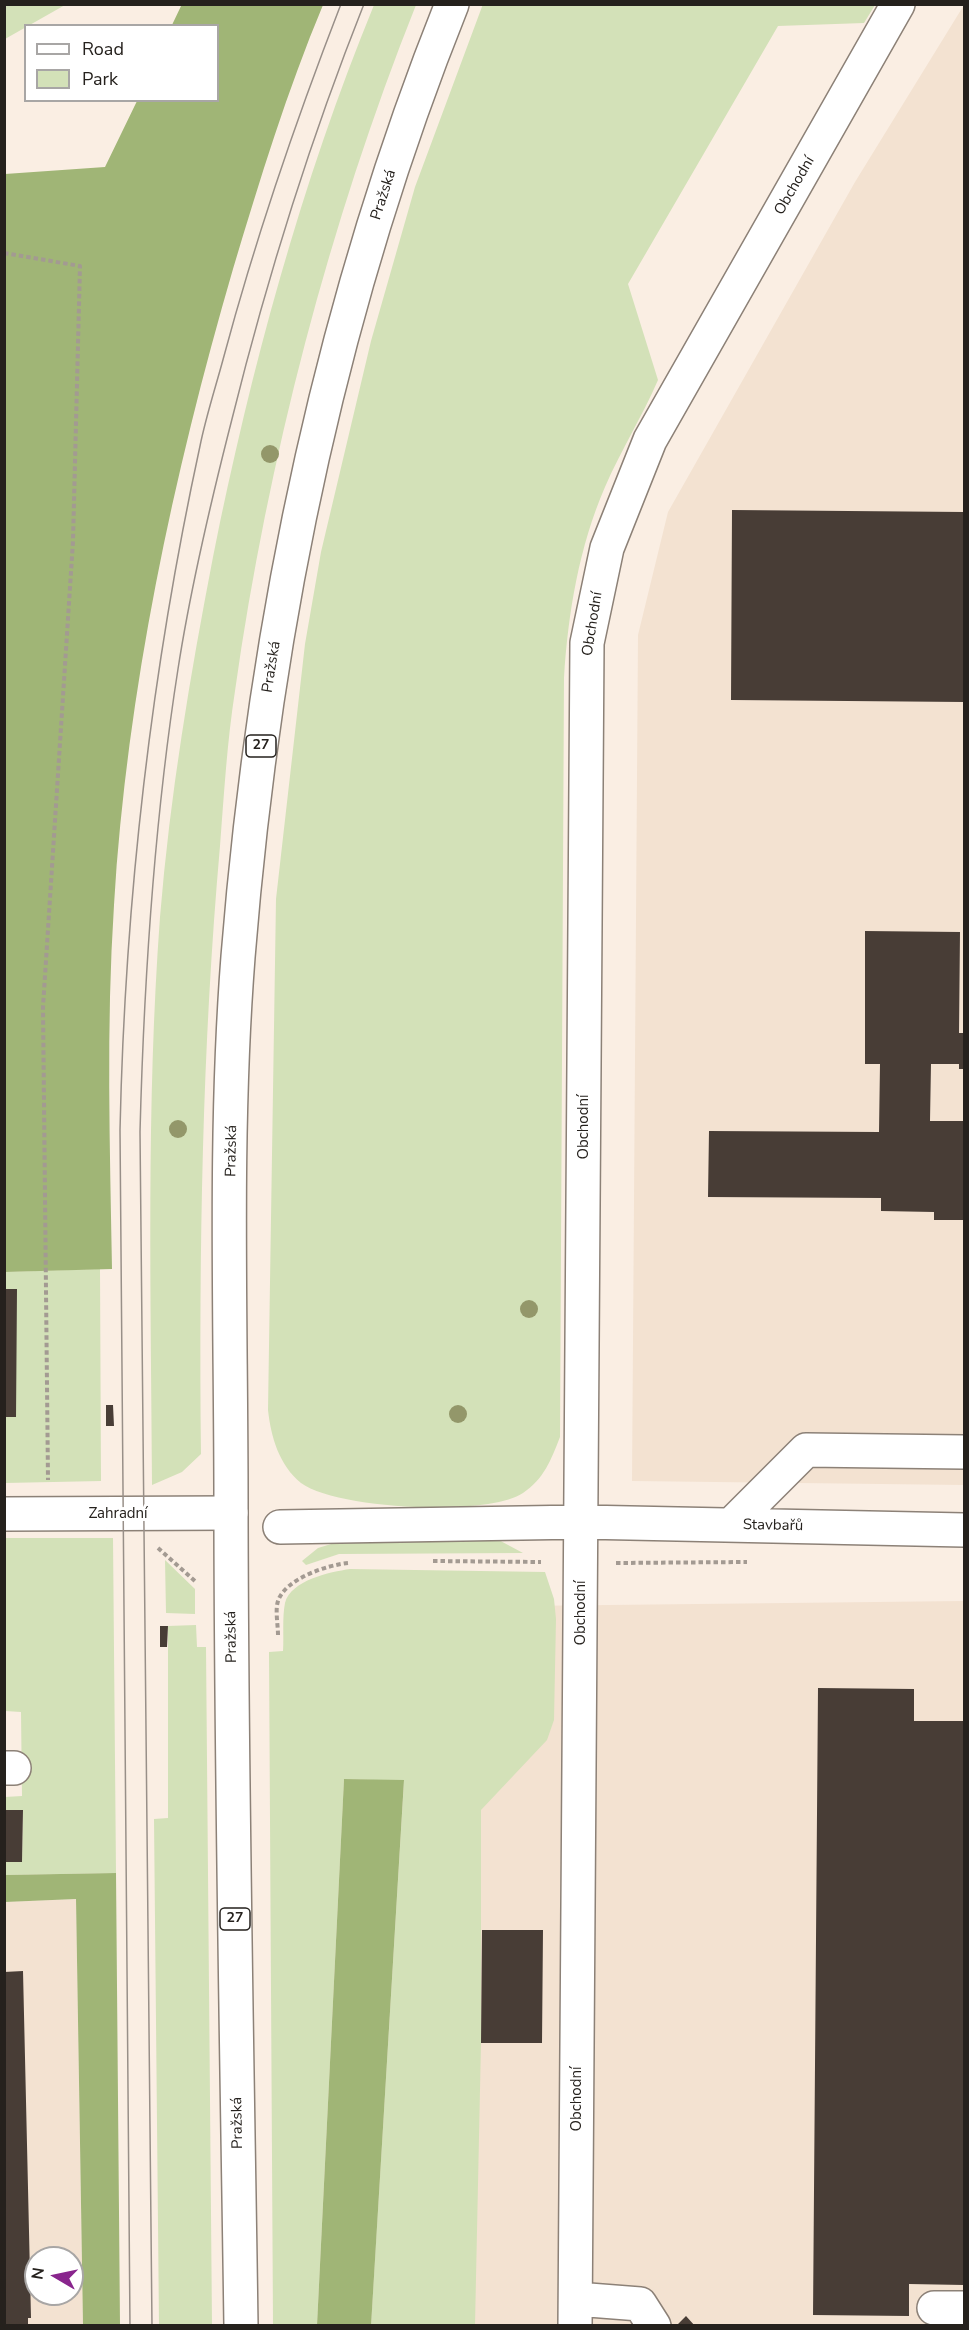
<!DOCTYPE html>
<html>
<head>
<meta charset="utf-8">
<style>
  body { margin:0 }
  #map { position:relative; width:969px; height:2330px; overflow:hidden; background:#faeee3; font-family:"Nunito Sans",sans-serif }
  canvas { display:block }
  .frame { position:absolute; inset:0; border:6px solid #25211d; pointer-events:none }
  .legend { position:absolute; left:24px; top:24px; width:195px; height:78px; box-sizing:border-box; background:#fff; border:2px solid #a8a6a5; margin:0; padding:8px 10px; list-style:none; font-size:18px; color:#25211d }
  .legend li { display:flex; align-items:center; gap:12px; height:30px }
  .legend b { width:30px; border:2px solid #a8a6a5 }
  .north { position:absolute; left:24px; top:2246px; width:60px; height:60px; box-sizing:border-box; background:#fff; border:2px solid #a8a6a5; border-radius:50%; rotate:279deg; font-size:16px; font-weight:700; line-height:24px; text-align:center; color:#25211d }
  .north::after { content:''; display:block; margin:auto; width:21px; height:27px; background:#89258d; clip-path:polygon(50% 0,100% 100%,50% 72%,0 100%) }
</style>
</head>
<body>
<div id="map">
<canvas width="969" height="2330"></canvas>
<div class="frame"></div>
<ul class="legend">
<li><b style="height:8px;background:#fff"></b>Road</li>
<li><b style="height:16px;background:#d3e1b8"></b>Park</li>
</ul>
<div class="north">N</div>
</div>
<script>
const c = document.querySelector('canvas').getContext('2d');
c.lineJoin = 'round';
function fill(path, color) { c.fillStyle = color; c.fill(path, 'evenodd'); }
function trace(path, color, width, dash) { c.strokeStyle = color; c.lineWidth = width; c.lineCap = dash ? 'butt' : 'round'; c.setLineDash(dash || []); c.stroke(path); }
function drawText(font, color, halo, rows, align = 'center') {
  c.font = font + ' "Nunito Sans",sans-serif'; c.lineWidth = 6; c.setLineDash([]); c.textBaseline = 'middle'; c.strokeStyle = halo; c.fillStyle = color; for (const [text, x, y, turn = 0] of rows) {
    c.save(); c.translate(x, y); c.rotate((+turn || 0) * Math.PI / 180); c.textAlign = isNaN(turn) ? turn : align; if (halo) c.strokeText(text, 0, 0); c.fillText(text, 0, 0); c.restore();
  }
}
const built = new Path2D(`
  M964 5V1485L632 1481 638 635 668 512 855 182Z
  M964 1601V2325L423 2326 431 1607Z
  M76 1899 83 2325H5L4 1902ZM36 2258H72V2294H36Z`);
const green = new Path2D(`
  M5 4H65V5L5 39Z
  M483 4 875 5 864 23 778 26 628 284 658 380C642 417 621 450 605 487 579 547 568 613 564 678L560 1437C551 1460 544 1479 523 1493 487 1517 336 1509 301 1483 279 1465 271 1437 268 1410L276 899 305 644 321 552 371 341 415 187Z
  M374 5H416C329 223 268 459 235 691 227 742 224 795 220 846 202 1048 199 1251 201 1454L182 1472 152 1485C151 1295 146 1106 160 917 170 795 190 676 213 557 251 368 301 183 374 5Z
  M100 1269 101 1481 5 1483 4 1272Z
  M5 1538H113L116 1873 5 1875 4 1862H22L23 1811 5 1810V1797L22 1796 21 1712 5 1711Z
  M495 1538 523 1553 339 1554 306 1565 302 1561 318 1548 341 1541Z
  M165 1560 195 1589V1614L166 1613Z
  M350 1569 545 1572 554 1599 556 1619 554 1720 547 1740 481 1810V2043L475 2325H371L404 1781 344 1779 317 2325H273L269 1652 283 1651C284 1636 282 1618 285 1603 291 1580 330 1572 350 1569Z
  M196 1625 197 1647H206L212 2325H159L154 1819 168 1818V1626Z`);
const forest = new Path2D(`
  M182 4 323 5C287 91 260 179 233 269 173 475 127 691 114 905 106 1027 110 1147 112 1269L5 1272V174L105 167 137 101 218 100V26L172 25Z
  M344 1779 404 1780 371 2326 317 2325Z
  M116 1873 120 2325H83L76 1899 5 1902V1875Z`);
const building = new Path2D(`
  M732 510 964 512V702L731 700Z
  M865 931 960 932 959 1033H964V1069H959V1064H931L930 1121H964V1220H934V1212L881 1211V1198L708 1197 709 1131 879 1132 880 1064H865Z
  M4 1289H17L16 1417H4Z
  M106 1405H113L114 1426H106Z
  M160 1626H168L167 1647H160Z
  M818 1688 914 1689V1721H964V2285L909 2284V2316L813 2315Z
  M4 1810H23L22 1862H4Z
  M482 1930H543L542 2043H481Z
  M23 1971 31 2318H28V2326H4V1972Z
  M686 2316 695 2326H676Z`);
const path = new Path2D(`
  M4 253 80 266 73 541 43 1007 48 1480
  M158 1548 196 1582
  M433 1561 541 1562
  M616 1563 747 1562
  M278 1635C278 1625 275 1610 278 1601 285 1579 327 1565 348 1563`);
const minor = new Path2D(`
  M4 1514 231 1513
  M731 1525 806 1450 964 1452
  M280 1527 582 1522 964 1530
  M4 1768H14
  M576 2299 640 2304 654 2326
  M934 2308H964
  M575 2326 587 643 607 548 650 440 898 4`);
const major = new Path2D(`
  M241 2326C237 2050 231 1775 231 1499 231 1319 224 1137 238 957 264 631 330 308 452 4`);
const tram = new Path2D(`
  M130 2326 120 1130C125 900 151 672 200 446 206 416 216 386 224 356 256 237 296 120 341 4
  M152 2326 140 1132C144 977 154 822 178 669 191 585 211 501 232 419 267 278 310 140 364 4`);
const trees = [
  [270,454],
  [178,1129],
  [529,1309],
  [458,1414]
];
const shields = [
  [261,746,30],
  [235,1919,30]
];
const shieldNames = [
  ["27",261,746],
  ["27",235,1919]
];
const streetNames = [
  ["Obchodní",795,186,-60],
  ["Pražská",384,195,-72],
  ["Obchodní",593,624,-81],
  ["Pražská",272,667,-81],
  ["Obchodní",584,1127,-90],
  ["Pražská",232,1151,-89],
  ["Zahradní",118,1514],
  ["Stavbařů",773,1526,1],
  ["Obchodní",581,1613,-90],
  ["Pražská",232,1637,-91],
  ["Obchodní",577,2099,-90],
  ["Pražská",238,2123,-91]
];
fill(built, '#f3e2d1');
fill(green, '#d3e1b8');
fill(forest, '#a0b576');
fill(building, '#483d36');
trace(minor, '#8c8177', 36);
trace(major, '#8c8177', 36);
trace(path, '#a39a92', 4, [4.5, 3]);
trace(minor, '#fff', 33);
trace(major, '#fff', 33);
trace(tram, '#988f88', 1.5);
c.fillStyle = '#93976a';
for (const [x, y] of trees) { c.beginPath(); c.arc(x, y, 9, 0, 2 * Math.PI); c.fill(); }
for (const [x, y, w] of shields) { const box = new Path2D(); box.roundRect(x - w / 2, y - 11, w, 22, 4.5); c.fillStyle = '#fff'; c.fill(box); trace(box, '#25211d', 1.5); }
drawText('bold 14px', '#25211d', null, shieldNames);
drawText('15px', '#25211d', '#fff', streetNames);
</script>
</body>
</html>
